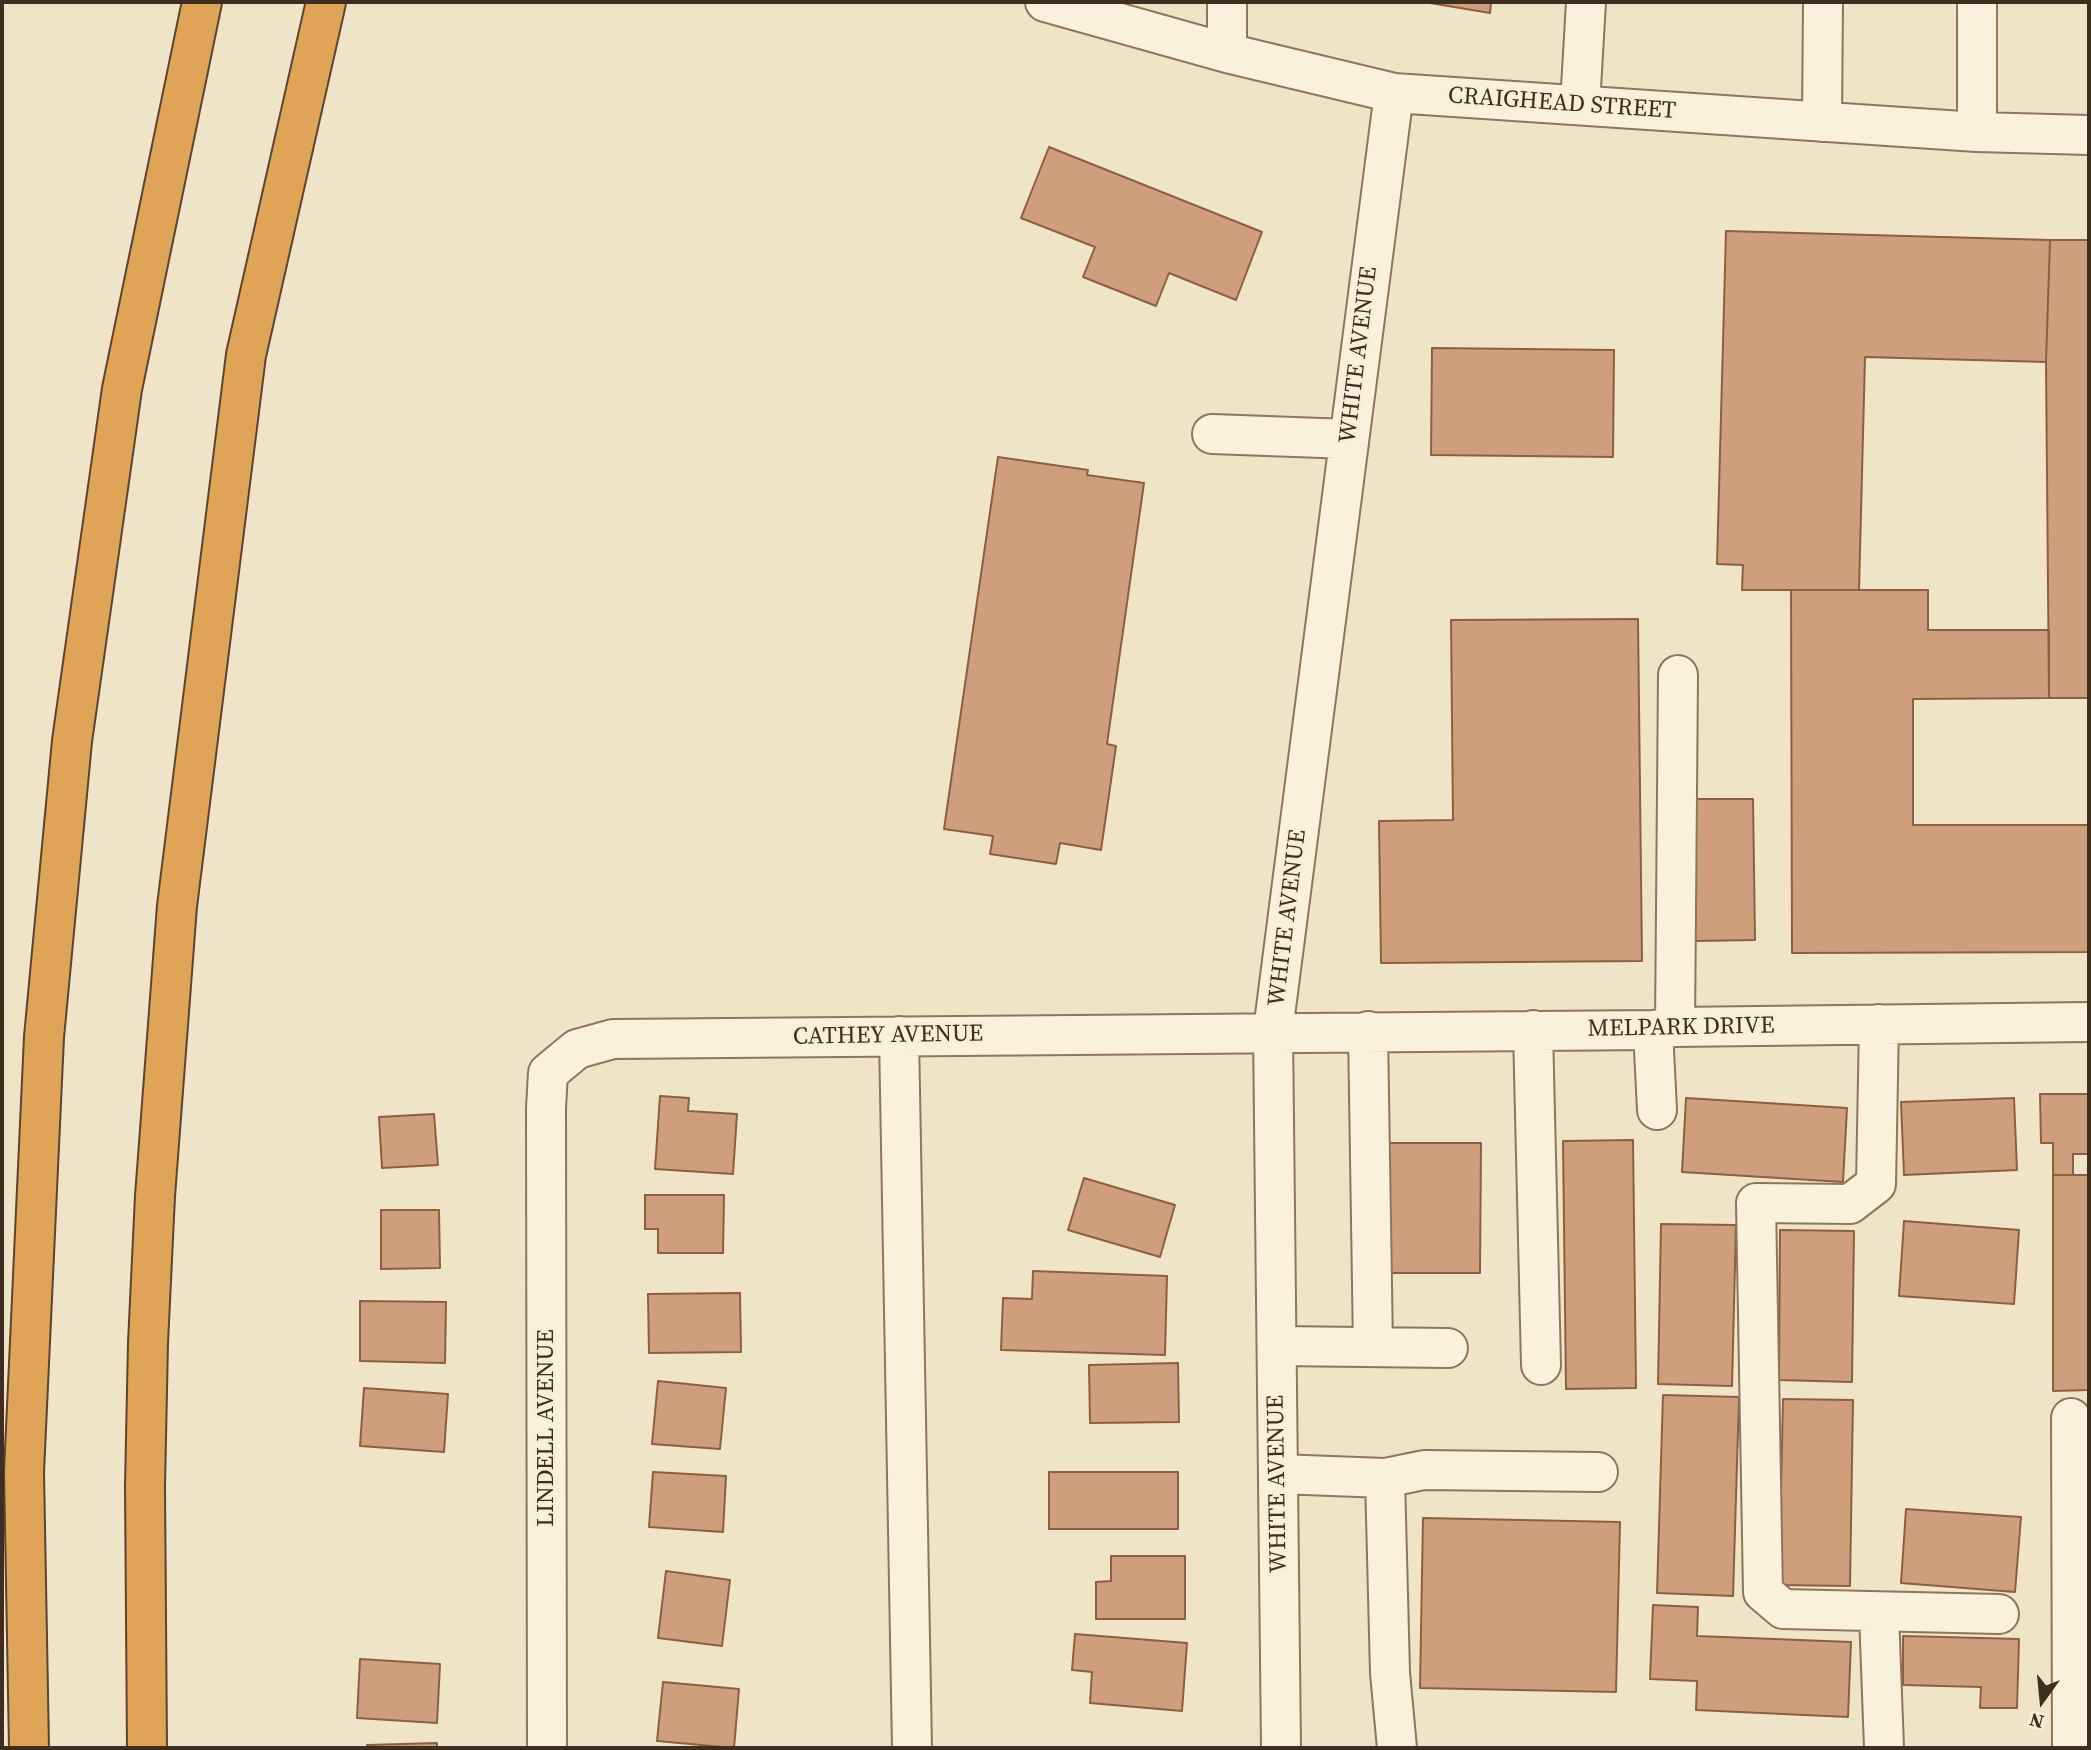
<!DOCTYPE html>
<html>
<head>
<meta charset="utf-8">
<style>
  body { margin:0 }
  #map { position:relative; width:2091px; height:1750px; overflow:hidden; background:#f0e4c8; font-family:"Source Serif 4",serif }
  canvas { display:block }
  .frame { position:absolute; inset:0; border:4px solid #3d2e20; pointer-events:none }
  .north { position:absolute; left:2007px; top:1666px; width:70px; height:70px; -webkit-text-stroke:5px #f7eed8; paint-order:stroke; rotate:195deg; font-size:19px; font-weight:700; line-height:28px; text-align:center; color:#3d2e20 }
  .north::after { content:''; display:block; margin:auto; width:24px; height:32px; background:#3d2e20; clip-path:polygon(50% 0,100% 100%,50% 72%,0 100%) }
</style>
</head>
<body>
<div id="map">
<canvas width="2091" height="1750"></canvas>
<div class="frame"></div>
<div class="north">N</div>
</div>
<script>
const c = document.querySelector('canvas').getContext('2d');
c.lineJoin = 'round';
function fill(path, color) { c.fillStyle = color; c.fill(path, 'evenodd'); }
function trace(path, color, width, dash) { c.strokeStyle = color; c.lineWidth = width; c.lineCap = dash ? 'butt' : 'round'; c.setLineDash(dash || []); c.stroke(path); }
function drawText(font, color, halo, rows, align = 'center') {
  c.font = font + ' "Source Serif 4",serif'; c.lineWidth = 6; c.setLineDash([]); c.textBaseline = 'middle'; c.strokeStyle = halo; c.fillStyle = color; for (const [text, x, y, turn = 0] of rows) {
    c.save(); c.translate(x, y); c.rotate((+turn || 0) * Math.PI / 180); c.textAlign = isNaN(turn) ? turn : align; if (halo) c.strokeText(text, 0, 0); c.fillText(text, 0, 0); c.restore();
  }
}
const building = new Path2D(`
  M1424 2H1491L1490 13Z
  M1049 147 1262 232 1236 300 1169 273 1156 306 1083 277 1095 247 1021 218Z
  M1726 231 2050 240 2046 362 1865 357 1859 590H1742L1743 565 1717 564Z
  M2050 240H2089V698H2049L2046 362Z
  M1432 348 1614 350 1613 457 1431 455Z
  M998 457 1088 470 1087 475 1144 483 1107 744 1116 746 1101 850 1060 843 1056 864 990 854 993 836 944 829Z
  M1791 590H1928V630H2049V698L1913 699V825H2089V952L1792 953Z
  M1638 619 1642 961 1381 963 1379 821 1453 820 1451 620Z
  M1692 799H1753L1755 940 1694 941Z
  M2040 1094H2089V1154H2073V1175H2053V1143H2041Z
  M660 1096 689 1098 688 1111 737 1114 733 1174 655 1169Z
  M1686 1098 1847 1108 1843 1182 1682 1172Z
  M2014 1098 2017 1170 1904 1175 1901 1102Z
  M434 1114 438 1165 382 1168 379 1117Z
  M1633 1140 1636 1388 1566 1389 1563 1141Z
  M1388 1143H1481L1480 1273H1387Z
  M2053 1175H2089V1390L2053 1391Z
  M1084 1178 1175 1205 1160 1257 1068 1230Z
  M645 1195H724L723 1253H658V1229H645Z
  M381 1210H439L440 1268 381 1269Z
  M1904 1221 2019 1230 2014 1304 1899 1296Z
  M1661 1224 1736 1225 1732 1386 1658 1384Z
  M1780 1230 1854 1231 1852 1382 1779 1380Z
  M1033 1271 1167 1276 1165 1355 1001 1350 1003 1298 1032 1299Z
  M740 1293 741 1352 649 1353 648 1294Z
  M360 1301 446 1302 445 1363 360 1361Z
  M1178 1363 1179 1422 1090 1423 1089 1365Z
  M658 1381 726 1388 720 1449 652 1444Z
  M364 1388 448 1394 444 1452 360 1446Z
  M1663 1395 1739 1397 1733 1596 1657 1593Z
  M1783 1399 1853 1400 1850 1586 1779 1585Z
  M653 1472 726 1476 723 1532 649 1527Z
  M1049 1472H1178V1529H1049Z
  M1906 1509 2021 1517 2015 1592 1901 1583Z
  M1423 1518 1620 1522 1616 1692 1420 1688Z
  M1111 1556H1185V1619H1096V1582L1111 1581Z
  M666 1571 730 1580 722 1646 658 1638Z
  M1653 1605 1698 1607 1697 1636 1851 1642 1848 1717 1696 1710 1697 1681 1650 1679Z
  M1075 1634 1187 1643 1182 1711 1090 1703 1092 1672 1072 1670Z
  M1903 1636 2019 1639 2017 1708H1980L1981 1687 1903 1685Z
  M360 1659 440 1664 437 1723 357 1718Z
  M663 1682 739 1689 734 1748 657 1741Z
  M437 1743V1748H367V1745Z`);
const minor = new Path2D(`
  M1045 2 1227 53 1394 93 1977 132 2089 135
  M1977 2V132
  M1227 53V2
  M1580 105 1586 2
  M1822 122 1823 2
  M1212 434 1349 439
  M1879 1024 1876 1184 1850 1204 1756 1203 1763 1592 1783 1609 1999 1614
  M1675 1027 1678 675
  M1533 1030 1541 1365
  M1653 1030 1657 1110
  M1368 1031 1373 1347
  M899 1036 912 1748
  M1277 1346 1448 1348
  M2071 1418 2072 1748
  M1278 1474 1385 1478 1424 1470 1598 1472
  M1385 1478 1390 1673 1397 1748
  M1879 1613 1884 1748
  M547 1748 546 1108 548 1073 577 1049 613 1039 1653 1030 1675 1027 2089 1022
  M1281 1748 1273 1031 1394 93`);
const highway = new Path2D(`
  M29 1748 24 1472 44 1037 72 741 122 389 202 2
  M147 1748 145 1486 148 1343 155 1196 177 906 246 355 326 2`);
const streetNames = [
  ["CRAIGHEAD STREET",1562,104,4],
  ["WHITE AVENUE",1359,355,-83],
  ["WHITE AVENUE",1288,918,-83],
  ["MELPARK DRIVE",1681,1028,-1],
  ["CATHEY AVENUE",888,1036,-1],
  ["LINDELL AVENUE",547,1428,-90],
  ["WHITE AVENUE",1278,1484,-91]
];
fill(building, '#cf9f7d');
trace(building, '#8d5f41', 2);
trace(minor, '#8d765c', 42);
trace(highway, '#5b4430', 42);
trace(minor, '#faf1dc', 38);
trace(highway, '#e0a458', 38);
drawText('24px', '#3d2e20', '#f7eed8', streetNames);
</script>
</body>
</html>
